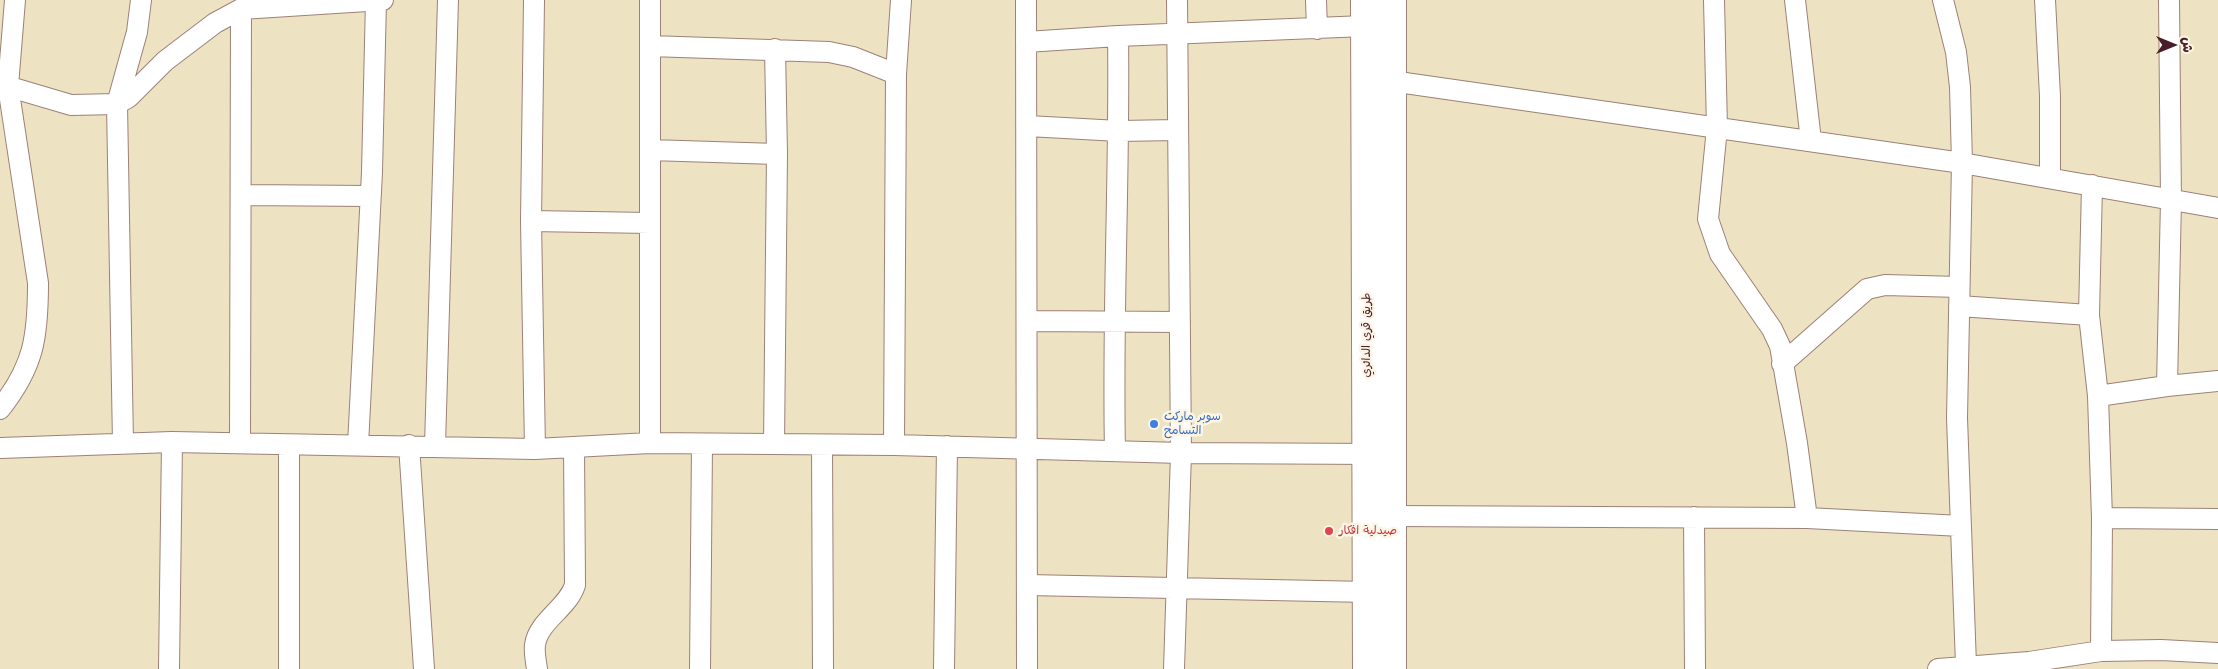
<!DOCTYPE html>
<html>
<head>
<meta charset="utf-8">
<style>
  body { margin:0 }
  #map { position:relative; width:2218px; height:669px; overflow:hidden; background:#ede3c3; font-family:"Shantell Sans","Playpen Sans Arabic",sans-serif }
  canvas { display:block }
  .north { position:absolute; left:2148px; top:20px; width:50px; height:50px; -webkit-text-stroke:4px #fcf5e5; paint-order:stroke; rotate:90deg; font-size:14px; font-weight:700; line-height:20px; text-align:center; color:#4a1f2b }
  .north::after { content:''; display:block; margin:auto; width:18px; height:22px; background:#4a1f2b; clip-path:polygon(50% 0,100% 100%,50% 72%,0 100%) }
</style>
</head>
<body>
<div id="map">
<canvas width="2218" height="669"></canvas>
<div class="north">ش</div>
</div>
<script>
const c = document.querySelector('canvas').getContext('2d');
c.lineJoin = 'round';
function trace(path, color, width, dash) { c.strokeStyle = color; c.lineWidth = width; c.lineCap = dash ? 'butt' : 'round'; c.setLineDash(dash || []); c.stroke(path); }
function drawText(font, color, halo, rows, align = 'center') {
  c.font = font + ' "Shantell Sans","Playpen Sans Arabic",sans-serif'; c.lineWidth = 5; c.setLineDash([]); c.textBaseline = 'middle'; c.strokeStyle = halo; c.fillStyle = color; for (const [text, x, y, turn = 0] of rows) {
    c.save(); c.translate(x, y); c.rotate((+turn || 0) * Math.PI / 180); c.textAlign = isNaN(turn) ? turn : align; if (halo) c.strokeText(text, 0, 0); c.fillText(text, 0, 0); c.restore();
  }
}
const street = new Path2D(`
  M534 0 531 221 535 449
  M1026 0 1027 669
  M1316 0 1317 29
  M1714 0 1717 128 1708 219 1720 254 1772 329 1780 346 1797 443 1807 518
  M1795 0 1811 141
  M1943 0 1956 52 1960 87 1962 163 1957 418 1966 665
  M2045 0 2050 96V178
  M1026 42 1118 36 1365 26
  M650 46 829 52 853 57 896 74
  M1391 81 1962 163 2218 208
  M0 84 71 105 117 104 129 97 165 61 215 23 241 9 383 0
  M1028 126 1119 131 1177 130
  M650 150 777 154
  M2092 185 2089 315 2098 396 2102 518 2101 651
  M241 195 370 196
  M531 221 650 223
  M1959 306 2089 315
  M1028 321 1180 322
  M1782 364 1867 289 1885 285 1959 287
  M2167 386 2171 200 2169 0
  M2098 396 2167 386 2218 381
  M0 409C34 366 38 337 38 283L8 86 15 0
  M123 443 117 104 137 32 141 0
  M240 443 241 9
  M650 443V0
  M774 444 777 154 775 49
  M289 445V669
  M358 445 372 172 376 0
  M409 445 424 669
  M822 445 823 669
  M894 445 896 74 901 0
  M435 446 448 0
  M0 448 172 442 535 449 650 443 894 445 1181 453 1380 454
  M1115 451C1112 313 1120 174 1118 36
  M1391 516 1807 518 1961 526
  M1694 517 1695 669
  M2102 518 2218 519
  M1027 585 1368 592
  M169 669 172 442
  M537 669C536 662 534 652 535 645 538 621 568 608 575 585L574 447
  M700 669 702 444
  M944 669 947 446
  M1174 669 1181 453 1177 0
  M1938 669 2029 662 2101 651 2161 650 2218 653`);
const highway = new Path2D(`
  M1365 0 1367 669
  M1392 669V0`);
const markers = [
  [1154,424,5,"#3f7fe0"],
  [1329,531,5,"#e0444e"]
];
const streetNames = [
  ["طريق قري الدائري",1367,335,-90]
];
const shopNames = [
  ["سوبر ماركت",1164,417],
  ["التسامح",1164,431]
];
const healthNames = [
  ["صيدلية افكار",1339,531]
];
trace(street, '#9c8177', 22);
trace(highway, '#9c8177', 30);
trace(street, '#fff', 20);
trace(highway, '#fff', 28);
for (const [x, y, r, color] of markers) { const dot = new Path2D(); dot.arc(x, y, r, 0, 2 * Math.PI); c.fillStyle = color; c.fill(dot); trace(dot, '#fcf5e5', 2); }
drawText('12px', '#4a1f2b', '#fcf5e5', streetNames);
drawText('12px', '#366cbe', '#fcf5e5', shopNames, 'left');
drawText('12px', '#be3a42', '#fcf5e5', healthNames, 'left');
</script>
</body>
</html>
